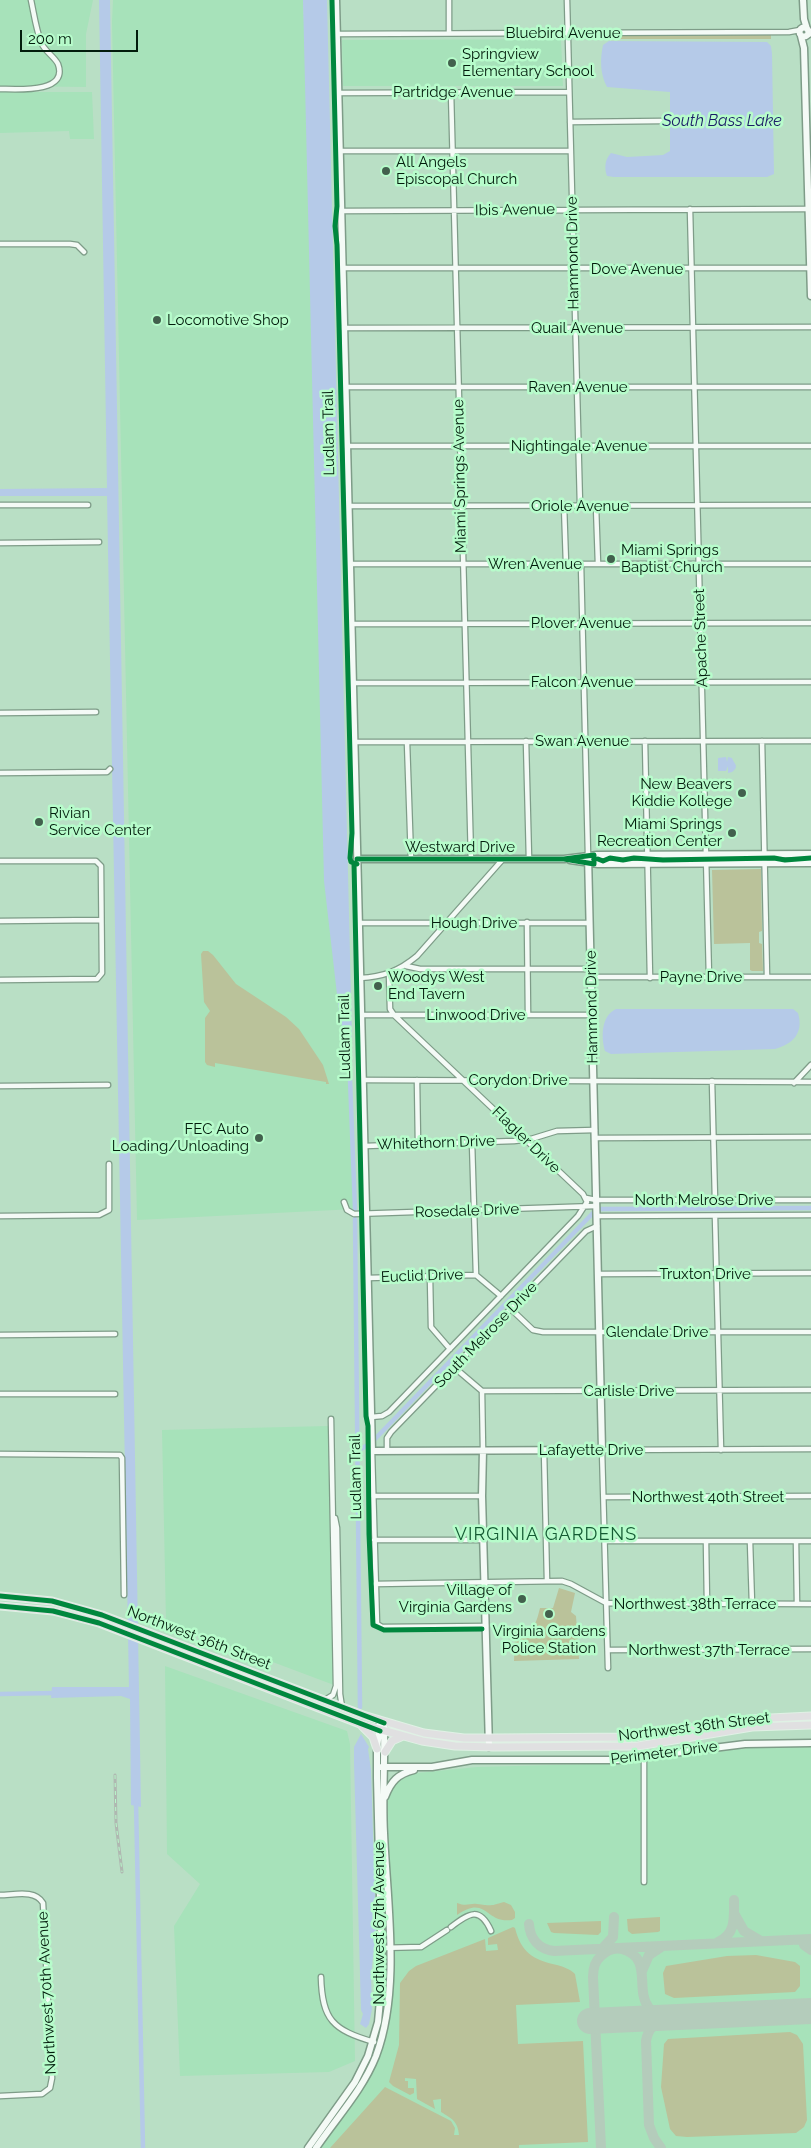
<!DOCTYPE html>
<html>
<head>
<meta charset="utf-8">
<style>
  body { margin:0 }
  #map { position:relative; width:811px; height:2148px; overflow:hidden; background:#b9dfc5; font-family:Raleway,sans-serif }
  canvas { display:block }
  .scale { position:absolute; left:20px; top:30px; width:118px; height:22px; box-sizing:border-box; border:2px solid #021c0c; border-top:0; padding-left:6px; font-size:15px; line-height:18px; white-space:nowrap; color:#021c0c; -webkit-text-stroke:4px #b7fccb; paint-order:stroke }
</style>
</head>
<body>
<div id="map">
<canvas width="811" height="2148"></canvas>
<div class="scale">200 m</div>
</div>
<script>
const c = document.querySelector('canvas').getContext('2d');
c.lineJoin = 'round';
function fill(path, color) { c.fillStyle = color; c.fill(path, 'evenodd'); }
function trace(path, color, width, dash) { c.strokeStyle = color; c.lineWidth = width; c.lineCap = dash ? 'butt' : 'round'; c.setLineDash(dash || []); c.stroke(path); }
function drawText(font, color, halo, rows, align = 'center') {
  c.font = font + ' Raleway,sans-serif'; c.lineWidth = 5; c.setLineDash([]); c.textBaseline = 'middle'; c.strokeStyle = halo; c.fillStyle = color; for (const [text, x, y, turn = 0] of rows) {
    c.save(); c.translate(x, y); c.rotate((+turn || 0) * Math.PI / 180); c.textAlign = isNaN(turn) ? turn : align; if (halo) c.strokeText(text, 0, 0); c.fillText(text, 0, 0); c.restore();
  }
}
const built = new Path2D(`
  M0 0H93L86 34V87L0 86Z
  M113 0H303L355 1209 137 1220 112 22Z
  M561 39 563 86H343L342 40Z
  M0 92H92L94 139H70L69 131 0 133Z
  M328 1426 334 1685 166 1622 162 1430Z
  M165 1666 347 1731 350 1744 355 2061 329 2072 180 2076 174 1926 200 1884 167 1854Z
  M765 1747H811V2148H319L364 2088 379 2057 385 2035 392 1999 388 1809V1796L394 1783 406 1774 417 1773 477 1767 632 1763 729 1749Z`);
const green = new Path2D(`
  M599 34H771V39H599Z
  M761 869 762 931 759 932V943L762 944 763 971H752L750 970V943L714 944 712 870Z
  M203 951H208L213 955 236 984 286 1017 299 1029 323 1065 329 1084H326V1082L215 1063V1067L207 1065 205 1062V1018L210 1011 204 1002 201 954Z
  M559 1588 575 1593 571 1612 576 1616 579 1659 514 1661 515 1632C535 1627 535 1628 540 1608H553Z
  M504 1902 511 1905 515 1912V1918L512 1920C485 1924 487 1894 457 1915V1903C467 1907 470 1903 477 1904 492 1906 490 1906 504 1902Z
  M660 1917V1931L658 1932 632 1934 628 1931 627 1919Z
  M601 1921V1932L598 1935 554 1933 551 1932 547 1923Z
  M513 1927 515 1928C521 1952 533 1960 557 1965 564 1967 570 1969 575 1974L580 2002 516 2005 518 2044 583 2041 588 2142 519 2145V2148H330L385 2087 451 2121 455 2128 454 2135H459C458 2121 451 2118 441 2112V2099L433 2100 435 2109 417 2099 416 2079 405 2078V2081H408V2088H414V2093L410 2095 393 2086 389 2082 399 2045 400 1983 409 1971 416 1966 485 1939 486 1951 498 1950 497 1944 488 1945V1938Z
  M756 1955 795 1962 800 1966V1986L795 1992 674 1998 665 1994 663 1973 666 1966 727 1956Z
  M790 2032 797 2035 803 2044 807 2120 804 2127 796 2133 687 2137 676 2136 670 2129 661 2087 664 2044 668 2039Z`);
const water = new Path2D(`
  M99 0H110L141 1807 131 1805 130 1699 121 1696 51 1698 52 1687H129L107 496H0V489L107 488Z
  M303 0H327L352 1039 349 1058 339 1012 324 881Z
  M609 41 767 42 771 46 772 54 774 174 767 177H614L607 176C604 168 605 159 611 153L627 157 663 155 670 151V92L607 87C600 74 600 59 603 45Z
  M726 757 727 762 728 757 732 758C734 764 740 766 732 772L728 773V766L726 771H718V758Z
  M616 1009H793L798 1013C804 1033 793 1044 775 1049L611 1054 605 1051C601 1037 601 1016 616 1009Z
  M361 1734 369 1747 368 1749 371 1770 376 1930 371 1975 372 2009 369 2024 366 2028 360 2024 363 2014 361 2010 354 1762V1747Z`);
const canal = new Path2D(`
  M349 1053 355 1209
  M600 1209 811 1208
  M355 1219 360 1707
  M375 1439 593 1213
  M357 1451 366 1446
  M0 1694 56 1693
  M136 1801 143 2148`);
const taxiway = new Path2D(`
  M735 1915 744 1931 761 1941
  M529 1924C530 1939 539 1949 554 1951L811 1939
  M718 1942C736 1934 734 1918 734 1900
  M804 1945 811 1950
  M602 1949 613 1937 614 1917
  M642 1971 649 1955 661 1947
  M601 2148 593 1977C593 1969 595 1961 601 1956 607 1950 614 1947 622 1949 654 1958 634 1989 649 2008 656 2016 664 2017 673 2017
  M661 2148 654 2138 649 2125 646 2041C648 2028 657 2020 670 2018`);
const runway = new Path2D(`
  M590 2021 811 2011`);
const street = new Path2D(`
  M449 0V33
  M567 0 580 505
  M337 34 789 32 800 30
  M808 35 811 34
  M0 89C15 89 69 94 58 64 54 56 44 51 41 42 36 29 34 14 31 0
  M451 92 471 859
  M337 93 569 92
  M570 122 661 121
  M339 151H570
  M690 209 709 977
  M341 211 808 209
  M0 244H70L77 245 84 252
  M342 268H811
  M343 328 811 327
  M345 387H811
  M346 446H811
  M0 505H88
  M564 505 566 564
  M348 506 811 505
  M596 506 598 564
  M0 543 99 542
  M349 564H811
  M581 564 588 855
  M351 624 811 623
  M352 683 811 682
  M0 713 96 712
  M526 741 529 859
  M645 741 650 978
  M762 741 767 977
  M354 742 811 741
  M407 742 411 859
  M0 773 107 772 110 769
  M0 861H96L101 866 102 973 97 979 0 980
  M0 921 101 920
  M527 922 528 1015
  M359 923H589
  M406 966 420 969H591
  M591 977H811
  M360 978C383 977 399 971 417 956L503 859
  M361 1015H592
  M363 1080 811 1082
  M417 1080 418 1144
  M712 1081 715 1200
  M794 1083 811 1065
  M0 1086 108 1085
  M595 1138 811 1137
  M472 1142 476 1275 501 1296
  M365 1146 514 1141 531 1139 557 1131 595 1130
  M586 1198 596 1200H811
  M344 1202 347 1210 354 1214 596 1206
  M0 1216 99 1215 109 1210V1164
  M597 1216 811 1215
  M715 1216 721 1450
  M598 1274 811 1273
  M430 1277 431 1327 450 1349
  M368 1278 476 1275
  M512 1310 533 1330 543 1332H811
  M0 1335 115 1334
  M455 1368 482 1391 811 1390
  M482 1391 483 1450
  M0 1394H115
  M371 1417 382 1416 389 1412 578 1216 587 1202 583 1194 394 1015 390 1009 389 974
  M544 1450 547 1581
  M372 1451 377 1624 382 1627 486 1626
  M387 1451V1438L391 1432 586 1231 597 1226
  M0 1454 120 1455 122 1458 124 1595
  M373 1496H482
  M605 1497 811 1496
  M335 1518 337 1528 340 1694 342 1707
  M374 1540H483
  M605 1541H811
  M706 1541 707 1604
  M750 1541 752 1604
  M796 1541 797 1604
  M375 1584 562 1581 571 1584 606 1603 811 1604
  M608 1650 811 1649
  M608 1668 602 1450 811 1449
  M325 1700 333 1695 336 1686 331 1419
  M644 1882V1758
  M0 1895C14 1895 35 1889 43 1903L52 2078 50 2088 42 2094 0 2096
  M451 1927C469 1913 480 1906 491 1931
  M381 1948 421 1947 447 1930
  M321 1977C322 2020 333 2030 374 2042`);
const secondary = new Path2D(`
  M336 0 372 1451 602 1450 588 855
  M803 0 804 19 807 29
  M799.5 32a4.5 4.5 0 1 1 9 0a4.5 4.5 0 1 1-9 0Z
  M801 36 804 48 811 296
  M357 859H564L597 855 811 854
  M570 860 598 864 811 863
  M483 1450 482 1496 489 1747
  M381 1767H432L472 1760H618L745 1744 811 1743
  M385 1797C391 1781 398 1774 414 1770
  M308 2148 355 2082 368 2056 378 2022 382 1978 377 1778V1749L380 1722
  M316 2148C337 2117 362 2091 376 2056 401 1989 387 1903 384 1833 382 1797 385 1762 384 1727`);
const primary = new Path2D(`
  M0 1596 52 1601 102 1615 363 1715 424 1733 464 1738H494L634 1737 750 1719 811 1716
  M0 1606 53 1611 99 1623 360 1724 422 1741 455 1746 494 1747 638 1746 752 1727 811 1725
  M362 1726 373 1737 377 1749
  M385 1752 392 1741 401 1737`);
const rail = new Path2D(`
  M115 1775 116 1823 122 1872`);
const cycleway = new Path2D(`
  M332 0 337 206 335 226 337 245 352 833 350 858 351 862 357 864
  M357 859H564L594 855V864L564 859
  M598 859 603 861 610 858 623 860 634 858 663 860 774 858 785 860 811 858
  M354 863 366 1416 368 1426 369 1534 373 1625 384 1630 482 1629
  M0 1596 52 1601 102 1615 384 1723
  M0 1606 53 1611 99 1623 380 1731`);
const markers = [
  [452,63,5,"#42604d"],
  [386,171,5,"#42604d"],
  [157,320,5,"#42604d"],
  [611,559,5,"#42604d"],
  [742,793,5,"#42604d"],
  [39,822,5,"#42604d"],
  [732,833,5,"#42604d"],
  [378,986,5,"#42604d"],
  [259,1138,5,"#42604d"],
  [522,1599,5,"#42604d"],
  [549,1614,5,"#42604d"]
];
const streetNames = [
  ["Bluebird Avenue",563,33],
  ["Partridge Avenue",453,92],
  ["Ibis Avenue",515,210,-1],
  ["Hammond Drive",573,253,-91],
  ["Dove Avenue",637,269],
  ["Quail Avenue",577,328],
  ["Raven Avenue",578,387],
  ["Ludlam Trail",329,433,-91],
  ["Nightingale Avenue",579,446],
  ["Miami Springs Avenue",460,476,-91],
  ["Oriole Avenue",580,506],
  ["Wren Avenue",535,564],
  ["Plover Avenue",581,623],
  ["Apache Street",701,638,-92],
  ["Falcon Avenue",582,682],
  ["Swan Avenue",582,741],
  ["Westward Drive",460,847],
  ["Hough Drive",474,923],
  ["Payne Drive",701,977],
  ["Hammond Drive",592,1007,-91],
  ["Linwood Drive",476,1015],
  ["Ludlam Trail",345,1037,-91],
  ["Corydon Drive",518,1080],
  ["Flagler Drive",526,1140,44],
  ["Whitethorn Drive",436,1143,-2],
  ["North Melrose Drive",704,1200],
  ["Rosedale Drive",467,1211,-2],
  ["Truxton Drive",705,1274],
  ["Euclid Drive",422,1276,-2],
  ["Glendale Drive",657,1332],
  ["South Melrose Drive",486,1335,-46],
  ["Carlisle Drive",629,1391],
  ["Lafayette Drive",591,1450],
  ["Ludlam Trail",356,1477,-91],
  ["Northwest 40th Street",708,1497],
  ["Northwest 38th Terrace",695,1604],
  ["Northwest 36th Street",199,1638,21],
  ["Northwest 37th Terrace",709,1650],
  ["Northwest 36th Street",694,1727,-7],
  ["Perimeter Drive",664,1753,-7],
  ["Northwest 67th Avenue",379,1923,-90],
  ["Northwest 70th Avenue",47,1993,-93]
];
const poiNames = [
  ["Springview",462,54],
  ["Elementary School",462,71],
  ["All Angels",396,162],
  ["Episcopal Church",396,179],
  ["Locomotive Shop",167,320],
  ["Miami Springs",621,550],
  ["Baptist Church",621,567],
  ["New Beavers",732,784,"right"],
  ["Kiddie Kollege",732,801,"right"],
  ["Rivian",49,813],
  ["Service Center",49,830],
  ["Miami Springs",722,824,"right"],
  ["Recreation Center",722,841,"right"],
  ["Woodys West",388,977],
  ["End Tavern",388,994],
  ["FEC Auto",249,1129,"right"],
  ["Loading/Unloading",249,1146,"right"],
  ["Village of",512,1590,"right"],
  ["Virginia Gardens",512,1607,"right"],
  ["Virginia Gardens",549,1631,"center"],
  ["Police Station",549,1648,"center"]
];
const waterNames = [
  ["South Bass Lake",722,121]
];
const quarterNames = [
  ["VIRGINIA GARDENS",546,1535]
];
fill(built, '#a7e2ba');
fill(green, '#bac29a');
fill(water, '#b5cae8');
trace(canal, '#b5cae8', 4.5);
trace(taxiway, '#b4ccbb', 10);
trace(runway, '#b4ccbb', 26);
trace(street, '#7e9c88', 7);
trace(secondary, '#7e9c88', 9);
trace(primary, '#e0f1e5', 9);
trace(street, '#f4faf6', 4.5);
trace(secondary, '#f4faf6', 6);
trace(primary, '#e0e0e1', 7);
trace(rail, '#afb8b1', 3);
trace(rail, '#b7fccb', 1, [4]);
trace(cycleway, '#00873e', 5);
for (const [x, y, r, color] of markers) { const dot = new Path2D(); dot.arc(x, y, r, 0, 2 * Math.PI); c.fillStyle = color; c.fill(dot); trace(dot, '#b7fccb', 2); }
drawText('15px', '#021c0c', '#b7fccb', streetNames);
drawText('15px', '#021c0c', '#b7fccb', poiNames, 'left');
drawText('italic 16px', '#1a1c67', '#b7fccb', waterNames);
c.letterSpacing = '1px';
drawText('18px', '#145b33', '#b7fccb', quarterNames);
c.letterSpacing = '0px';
</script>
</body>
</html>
